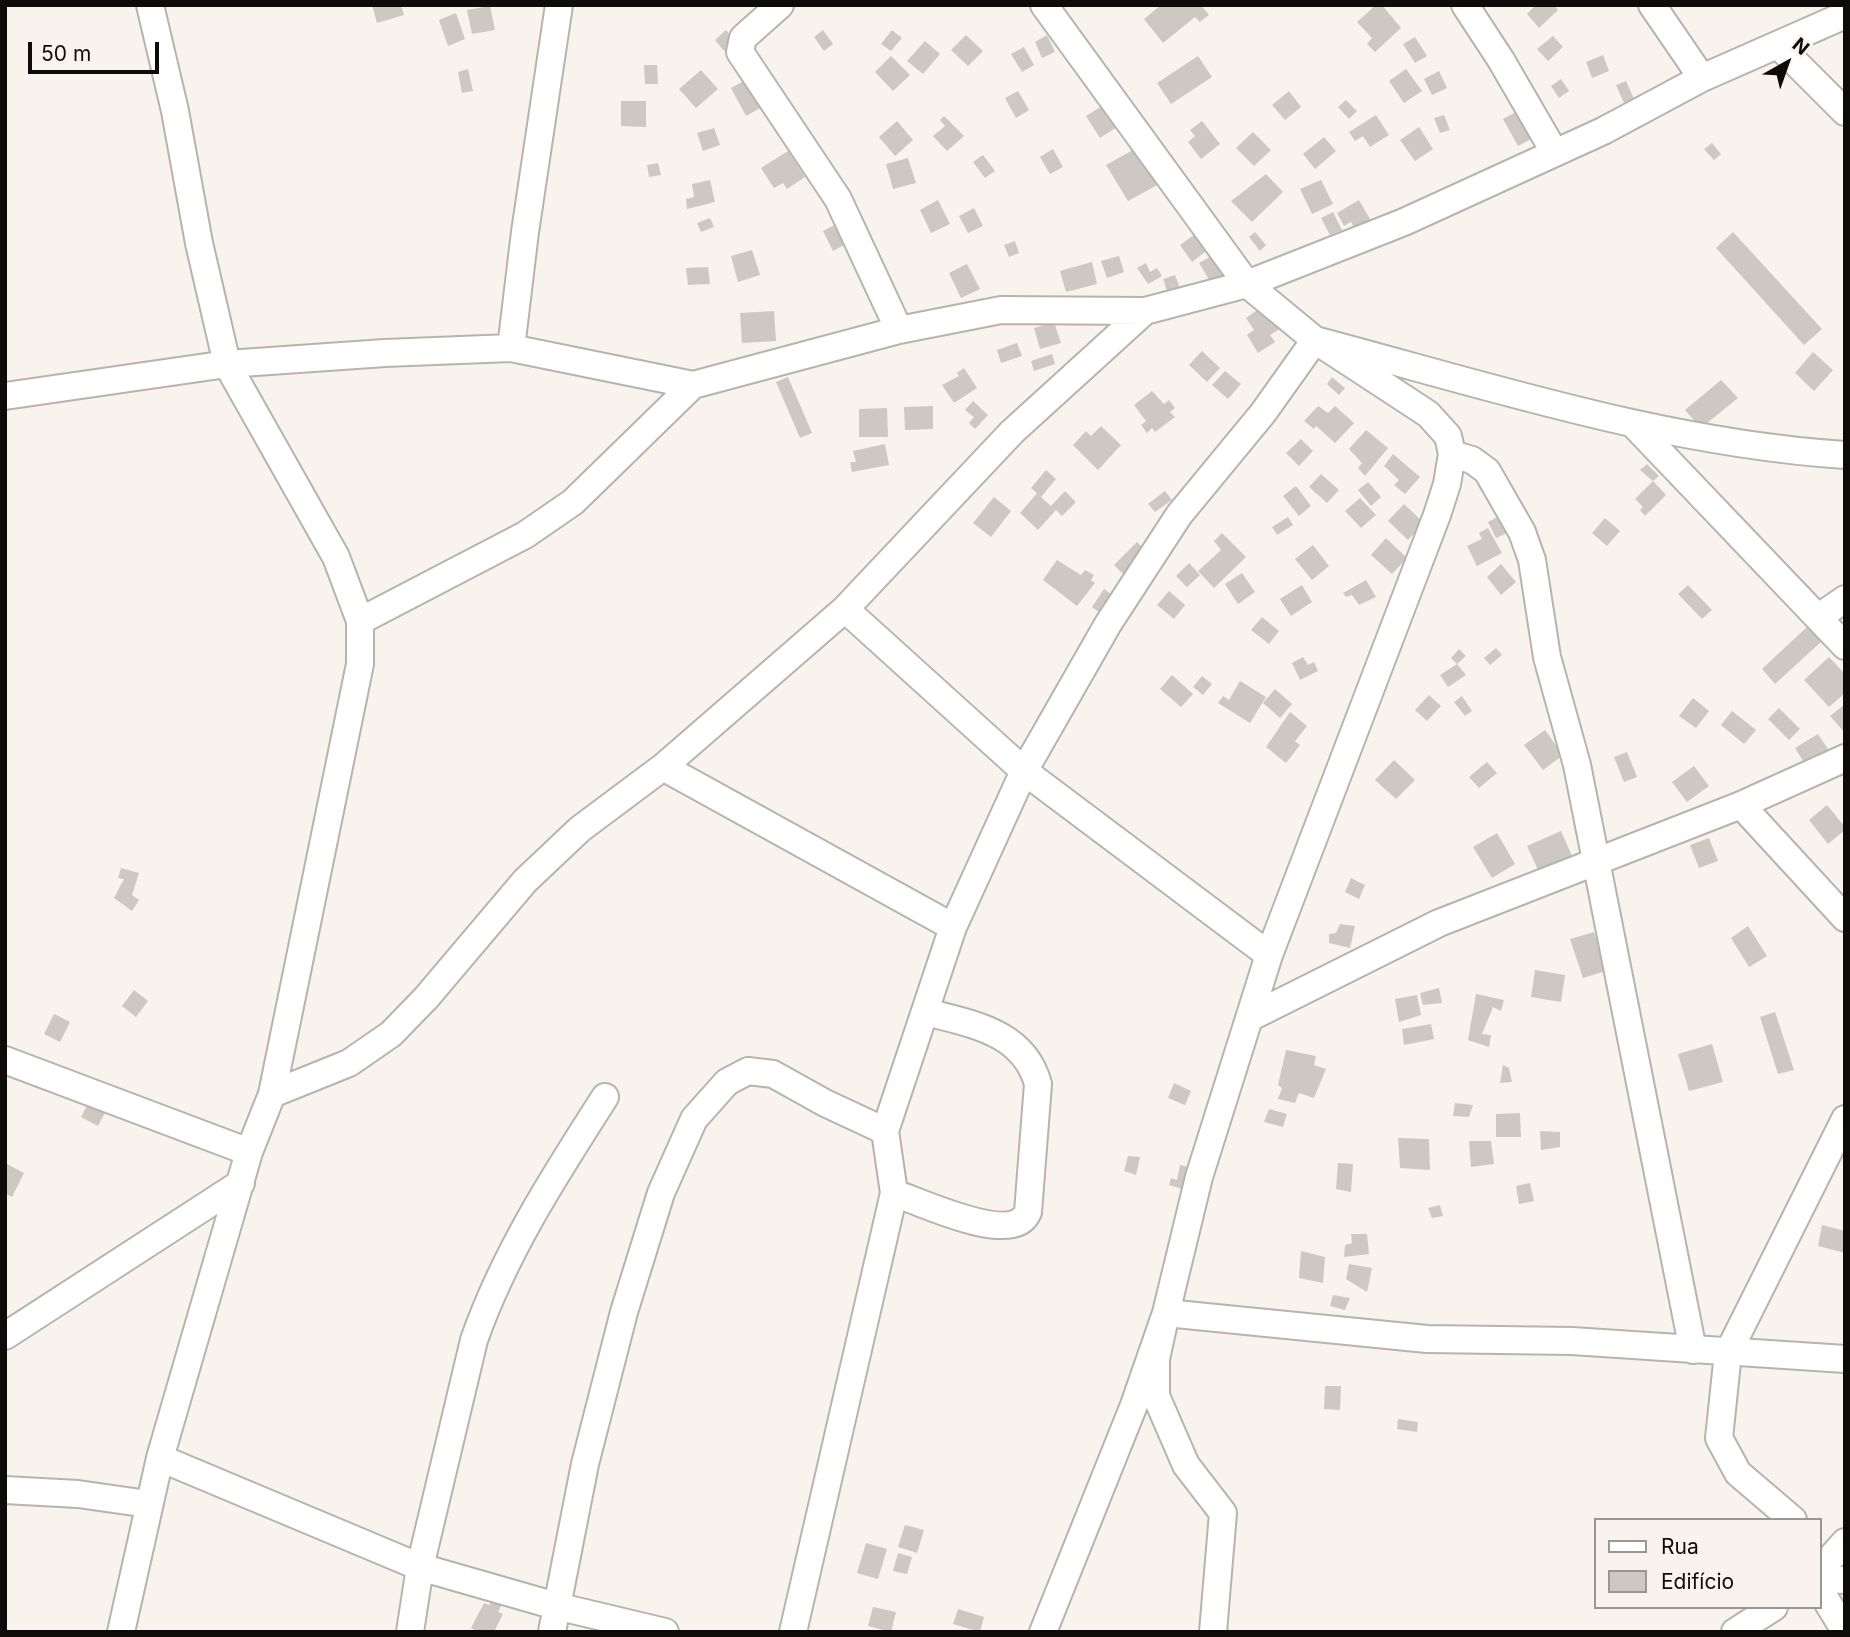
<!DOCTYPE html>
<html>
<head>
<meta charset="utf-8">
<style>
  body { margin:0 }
  #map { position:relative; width:1850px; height:1637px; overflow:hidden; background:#f8f3ec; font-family:Inter,sans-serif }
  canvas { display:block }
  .frame { position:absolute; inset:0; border:7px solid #0e0c0a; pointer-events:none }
  .legend { position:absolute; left:1594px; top:1518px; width:228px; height:91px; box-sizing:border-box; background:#f8f3ec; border:2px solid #9a9792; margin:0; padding:9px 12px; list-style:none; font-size:21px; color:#0e0c0a }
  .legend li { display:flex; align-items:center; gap:14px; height:35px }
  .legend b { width:35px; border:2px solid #9a9792 }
  .north { position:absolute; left:1752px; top:28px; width:70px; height:70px; -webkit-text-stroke:5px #f8f3ec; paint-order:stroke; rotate:40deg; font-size:19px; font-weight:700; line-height:28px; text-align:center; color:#0e0c0a }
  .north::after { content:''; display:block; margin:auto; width:24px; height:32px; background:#0e0c0a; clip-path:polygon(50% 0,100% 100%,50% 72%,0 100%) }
  .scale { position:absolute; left:28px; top:42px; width:131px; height:32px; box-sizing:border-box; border:4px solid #0e0c0a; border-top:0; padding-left:9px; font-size:21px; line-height:24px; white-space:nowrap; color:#0e0c0a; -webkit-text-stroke:5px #f8f3ec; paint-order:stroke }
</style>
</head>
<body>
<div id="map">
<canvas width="1850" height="1637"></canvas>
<div class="frame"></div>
<ul class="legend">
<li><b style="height:9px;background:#fff"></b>Rua</li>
<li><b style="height:19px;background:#cec8c2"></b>Edifício</li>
</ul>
<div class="north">N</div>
<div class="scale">50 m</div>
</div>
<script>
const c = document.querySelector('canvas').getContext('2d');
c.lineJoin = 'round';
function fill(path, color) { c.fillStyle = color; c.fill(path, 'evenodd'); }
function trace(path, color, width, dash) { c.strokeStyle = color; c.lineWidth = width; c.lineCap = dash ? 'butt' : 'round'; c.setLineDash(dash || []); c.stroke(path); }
const building = new Path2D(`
  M372 5H401L404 15 377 23Z
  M1161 5H1201L1209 15 1200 22 1195 17 1163 43 1144 19Z
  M1376 5H1382L1401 28 1375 52 1367 44 1372 38 1357 22Z
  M1536 5H1554L1558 10 1539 28 1527 14Z
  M490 6 495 30 472 34 467 10Z
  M456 13 465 39 448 46 439 20Z
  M726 30 735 41 724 51 715 40Z
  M823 30 833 44 824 51 814 37Z
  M892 30 902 38 891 51 881 44Z
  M966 35 983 51 968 66 951 50Z
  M1047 35 1055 52 1042 58 1035 42Z
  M1553 36 1563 47 1548 61 1537 49Z
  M1415 37 1427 56 1415 63 1403 44Z
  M925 41 940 54 923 74 907 61Z
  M1024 47 1034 65 1022 72 1011 54Z
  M1603 55 1609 71 1592 78 1586 62Z
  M891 56 910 75 893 91 875 72Z
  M1198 56 1212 77 1171 104 1157 83Z
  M644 65H657L658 84H645Z
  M468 69 473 91 462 93 458 72Z
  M1406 69 1422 91 1404 103 1389 81Z
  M701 70 718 89 696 108 679 89Z
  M1439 71 1447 88 1432 95 1424 79Z
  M753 76 769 103 746 116 731 88Z
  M1561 79 1569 91 1559 98 1551 86Z
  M1626 81 1634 99 1624 103 1616 85Z
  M1018 91 1029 110 1016 118 1005 98Z
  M1289 91 1301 107 1285 120 1272 105Z
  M1346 100 1357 111 1349 119 1338 107Z
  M621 101H646V127L621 126Z
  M1107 103 1120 125 1100 138 1086 116Z
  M1525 107 1540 134 1518 146 1503 119Z
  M1376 115 1389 135 1370 147 1363 136 1355 141 1349 132Z
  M1444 115 1450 130 1440 133 1434 118Z
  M944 116 964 136 947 151 933 136 945 126 940 120Z
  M897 121 913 140 895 156 879 137Z
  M1202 121 1220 144 1201 159 1188 142 1195 136 1190 130Z
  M1419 127 1433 149 1415 161 1400 140Z
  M714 128 720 145 703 151 697 133Z
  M1253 132 1271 150 1254 166 1236 148Z
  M1324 137 1336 151 1315 169 1303 154Z
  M1712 143 1721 154 1714 160 1704 149Z
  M1140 146 1159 184 1128 201 1106 165Z
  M1053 149 1063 167 1050 174 1040 157Z
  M788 151 805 177 787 189 783 183 774 188 761 168Z
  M983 155 995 171 985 178 973 162Z
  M908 158 916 183 893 189 886 164Z
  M658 163 661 175 649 177 647 165Z
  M1266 174 1283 192 1252 222 1231 201Z
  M710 180 715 202 687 209 686 199 694 197 692 184Z
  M1321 180 1333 204 1312 214 1300 189Z
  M938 200 950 224 931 233 920 210Z
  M1359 200 1373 224 1357 233 1351 222 1344 226 1337 213Z
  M974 208 983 226 968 233 959 216Z
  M1333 212 1342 230 1330 235 1321 218Z
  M710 218 714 227 701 232 697 223Z
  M840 222 850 242 833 251 823 231Z
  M1202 229 1214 245 1192 262 1180 245Z
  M1255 232 1266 245 1260 251 1249 237Z
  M1733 232 1822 329 1804 345 1716 248Z
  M1015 241 1019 253 1009 257 1004 245Z
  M752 250 760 275 738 282 731 256Z
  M1220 251 1235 276 1214 288 1199 263Z
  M1119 256 1124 272 1107 278 1101 261Z
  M1092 262 1097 284 1066 292 1060 271Z
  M1146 263 1150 272 1157 268 1162 276 1148 284 1137 268Z
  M967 264 980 289 961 298 949 273Z
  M708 267 710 284 688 285 686 268Z
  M1175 275 1182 294 1170 299 1163 279Z
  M1263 306 1280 329 1270 335 1275 342 1258 353 1247 335 1254 330 1246 318Z
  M774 311 776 341 742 343 740 313Z
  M1054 322 1061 343 1040 349 1034 328Z
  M1017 343 1022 356 1001 363 997 350Z
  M1202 351 1220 368 1207 382 1189 365Z
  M1813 352 1833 370 1814 391 1795 373Z
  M1052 354 1055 364 1034 371 1031 361Z
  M964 368 977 388 954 403 942 385 959 376 957 373Z
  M1225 371 1241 384 1228 399 1212 385Z
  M788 377 812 433 800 438 776 382Z
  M1332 377 1345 388 1339 395 1327 384Z
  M1721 380 1738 398 1701 428 1685 410Z
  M1152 391 1164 404 1169 400 1175 408 1170 412 1175 417 1155 432 1152 428 1147 433 1141 425 1146 421 1134 405Z
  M973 401 988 415 975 429 969 423 974 417 965 410Z
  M933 406V429L905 430 904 407Z
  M1318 406 1328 413 1335 406 1354 423 1335 443 1316 426 1314 429 1304 421Z
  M887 408 888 437H859V409Z
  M1101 426 1121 445 1098 470 1073 445 1086 431 1091 436Z
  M1366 430 1388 448 1365 476 1358 468 1362 463 1349 449Z
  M1301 439 1313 451 1299 466 1286 453Z
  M885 444 889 465 852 472 850 462H856L853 451Z
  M1393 454 1420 477 1405 494 1394 485 1399 480 1384 466Z
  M1647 464 1659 476 1653 481 1666 495 1645 516 1640 510 1643 507 1635 499 1653 481 1640 470Z
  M1046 470 1056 479 1041 497 1051 506 1065 491 1076 502 1062 516 1056 510 1038 530 1020 513 1037 493 1031 488Z
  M1321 474 1339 490 1327 503 1309 487Z
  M1368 482 1381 497 1371 506 1358 490Z
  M1296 486 1311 506 1299 516 1283 496Z
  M1165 491 1172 500 1155 512 1148 504Z
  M994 497 1011 511 991 537 973 523Z
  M1360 498 1376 515 1361 528 1345 511Z
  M1404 504 1424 523 1408 540 1388 521Z
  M1503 514 1511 531 1496 538 1488 522Z
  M1288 517 1293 525 1277 535 1272 527Z
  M1605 518 1620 531 1607 546 1592 533Z
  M1488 528 1502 553 1477 566 1467 546 1482 539 1479 533Z
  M1222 533 1246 557 1214 588 1198 571 1221 550 1214 541Z
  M1386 538 1407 558 1392 574 1371 555Z
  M1137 542 1153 558 1130 581 1114 565Z
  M1313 545 1329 566 1312 580 1295 559Z
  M1057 560 1081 575 1085 570 1094 575 1091 580 1095 583 1077 606 1043 580Z
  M1189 563 1200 575 1187 587 1176 576Z
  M1501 564 1516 582 1501 595 1487 577Z
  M1242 573 1255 592 1238 604 1225 584Z
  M1366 580 1376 597 1359 605 1352 595 1346 597 1343 593Z
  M1302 585 1312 602 1291 616 1280 599Z
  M1688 585 1712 610 1702 619 1678 594Z
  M1104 589 1122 602 1110 620 1092 607Z
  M1169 591 1185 605 1174 619 1157 605Z
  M1262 617 1279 631 1269 644 1251 630Z
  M1808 626 1822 641 1775 684 1762 669Z
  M1496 648 1502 655 1490 665 1484 658Z
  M1459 649 1466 656 1457 664 1466 675 1448 687 1440 675 1457 664 1451 658Z
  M1303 657 1308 665 1314 662 1318 671 1300 680 1292 663Z
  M1829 657 1845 674V693L1829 707 1804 680Z
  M1172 675 1193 694 1181 707 1160 689Z
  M1202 676 1212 684 1203 695 1193 687Z
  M1240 681 1266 697 1250 723 1218 703 1223 696 1229 700Z
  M1275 689 1292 704 1280 718 1263 703Z
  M1429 695 1441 706 1427 721 1415 710Z
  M1462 696 1472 711 1465 716 1454 702Z
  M1693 698 1709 711 1696 728 1679 716Z
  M1845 704V733L1830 716Z
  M1779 708 1800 729 1789 740 1768 719Z
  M1732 711 1756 730 1744 744 1721 725Z
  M1290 712 1307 726 1295 741 1300 745 1286 763 1266 747Z
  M1545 730 1563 755 1543 770 1524 745Z
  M1818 734 1830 752 1807 767 1795 748Z
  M1627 752 1637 777 1624 782 1614 757Z
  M1394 760 1415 780 1396 799 1375 780Z
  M1487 762 1497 773 1479 788 1469 777Z
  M1694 766 1709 786 1687 802 1672 782Z
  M1827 805 1845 827V830L1828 844 1809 820Z
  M1561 831 1573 858 1539 872 1527 846Z
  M1497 833 1515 864 1492 878 1473 847Z
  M1709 838 1718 861 1699 868 1690 845Z
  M121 868 139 873 132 895 139 900 132 911 114 898 124 879 118 878Z
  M1351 878 1365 885 1359 899 1345 892Z
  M1340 924 1355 926 1350 948 1329 943V934L1336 933Z
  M1748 926 1767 956 1749 967 1731 938Z
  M1594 932 1606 971 1583 978 1570 939Z
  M1535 970 1565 975 1561 1002 1531 997Z
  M1439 988 1442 1003 1423 1005 1420 993Z
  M134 990 148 1001 136 1017 122 1006Z
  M1476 994 1504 1000 1501 1011 1493 1007 1482 1034 1491 1035 1489 1047 1468 1040Z
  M1417 995 1421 1015 1399 1022 1395 999Z
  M1775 1012 1794 1070 1778 1074 1760 1017Z
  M54 1014 70 1022 60 1042 44 1034Z
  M1431 1024 1434 1039 1404 1045 1402 1029Z
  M1712 1044 1723 1082 1689 1091 1678 1054Z
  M1286 1050 1316 1056 1314 1065 1326 1069 1314 1098 1299 1093 1295 1103 1278 1099 1282 1088 1278 1085Z
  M1503 1065 1509 1068 1512 1082 1500 1083Z
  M1174 1083 1191 1091 1185 1105 1168 1098Z
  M92 1096 109 1105 98 1126 81 1117Z
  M1455 1103 1473 1105 1469 1117 1453 1116Z
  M1269 1109 1287 1114 1283 1127 1264 1122Z
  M1520 1113 1521 1137H1496V1114Z
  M1540 1131 1560 1132V1147L1541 1150Z
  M1398 1138 1429 1139 1430 1170 1400 1168Z
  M1469 1141H1491L1494 1164 1471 1167Z
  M1128 1156 1140 1157 1136 1175 1124 1171Z
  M5 1163 24 1173 12 1197 5 1193Z
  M1338 1163 1353 1164 1351 1192 1336 1189Z
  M1180 1165 1198 1169 1192 1192 1169 1185 1171 1178 1177 1180Z
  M1530 1183 1534 1201 1519 1204 1516 1186Z
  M1440 1205 1443 1216 1432 1218 1428 1208Z
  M1822 1225 1845 1231V1253L1818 1246Z
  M1351 1234H1367L1369 1254 1344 1257 1345 1245 1352 1243Z
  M1301 1251 1325 1257 1323 1283 1299 1278Z
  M1349 1264 1372 1268 1367 1292 1346 1279Z
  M1333 1295 1350 1298 1345 1310 1330 1306Z
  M1325 1386H1341L1340 1410 1324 1409Z
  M1398 1419 1418 1422 1417 1432 1397 1429Z
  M905 1525 924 1530 917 1553 898 1547Z
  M866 1543 887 1549 878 1579 857 1573Z
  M898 1553 912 1557 907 1574 893 1571Z
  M493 1599 502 1604 498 1612 503 1614 494 1632H478L471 1628 484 1603 489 1605Z
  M873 1607 896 1612 891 1632 868 1626Z
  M958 1609 984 1617 980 1632 953 1624Z`);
const minor = new Path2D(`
  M780 5 743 38 740 52 838 199 899 330
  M1465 5 1501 60 1555 153
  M1652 5 1702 78
  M1779 46 1845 112
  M511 348 525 232 559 5
  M5 396 227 364 385 353 511 348 693 385 899 330 1001 310 1145 311
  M1635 426 1845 646
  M1452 454 1472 460 1487 471 1522 532 1532 560 1547 657 1577 765 1693 1350
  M845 609 1024 771 1269 955
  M1819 617 1845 599
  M360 621 525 535 573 502 693 385
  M663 767 953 927
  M1741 805 1845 918
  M1249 1018 1439 923 1741 805 1845 758
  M5 1060 249 1152
  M272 1094 349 1063 391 1034 426 998 525 881 580 829 663 767 845 609 1012 432 1145 311 1247 284 1404 222 1603 131 1702 78 1845 15
  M894 1193C921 1202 1013 1247 1028 1212L1038 1084C1024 1032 972 1024 926 1012
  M5 1336 241 1183
  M160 1458 420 1567 556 1606 665 1632
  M5 1490 78 1494 148 1504
  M1793 1520 1738 1473 1719 1438 1728 1353 1845 1119
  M1820 1570 1845 1542
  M1820 1579 1845 1580
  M1820 1590 1845 1631
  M121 1632 160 1458 249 1152 272 1094 360 664V621L336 557 227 364 199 243 175 111 150 5
  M410 1632 420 1567 474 1340C505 1252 555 1175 605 1097
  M552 1632 585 1464 624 1312 661 1193 694 1119 727 1082 748 1071 773 1074 825 1103 885 1131
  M793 1632 894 1193 885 1131 953 927 1024 771 1108 624 1179 515 1263 413 1315 340C1489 386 1663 443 1845 455
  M1043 1632 1134 1405 1166 1313 1199 1177 1269 955 1437 515 1447 484 1452 454 1448 436 1428 414 1315 340 1247 284 1044 5
  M1213 1632 1223 1513 1186 1465 1156 1396V1359L1166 1313 1427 1339 1572 1341 1845 1359
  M1735 1632 1774 1607`);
fill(building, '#cec8c2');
trace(minor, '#b8b3ad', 30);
trace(minor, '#fff', 26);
</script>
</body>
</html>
